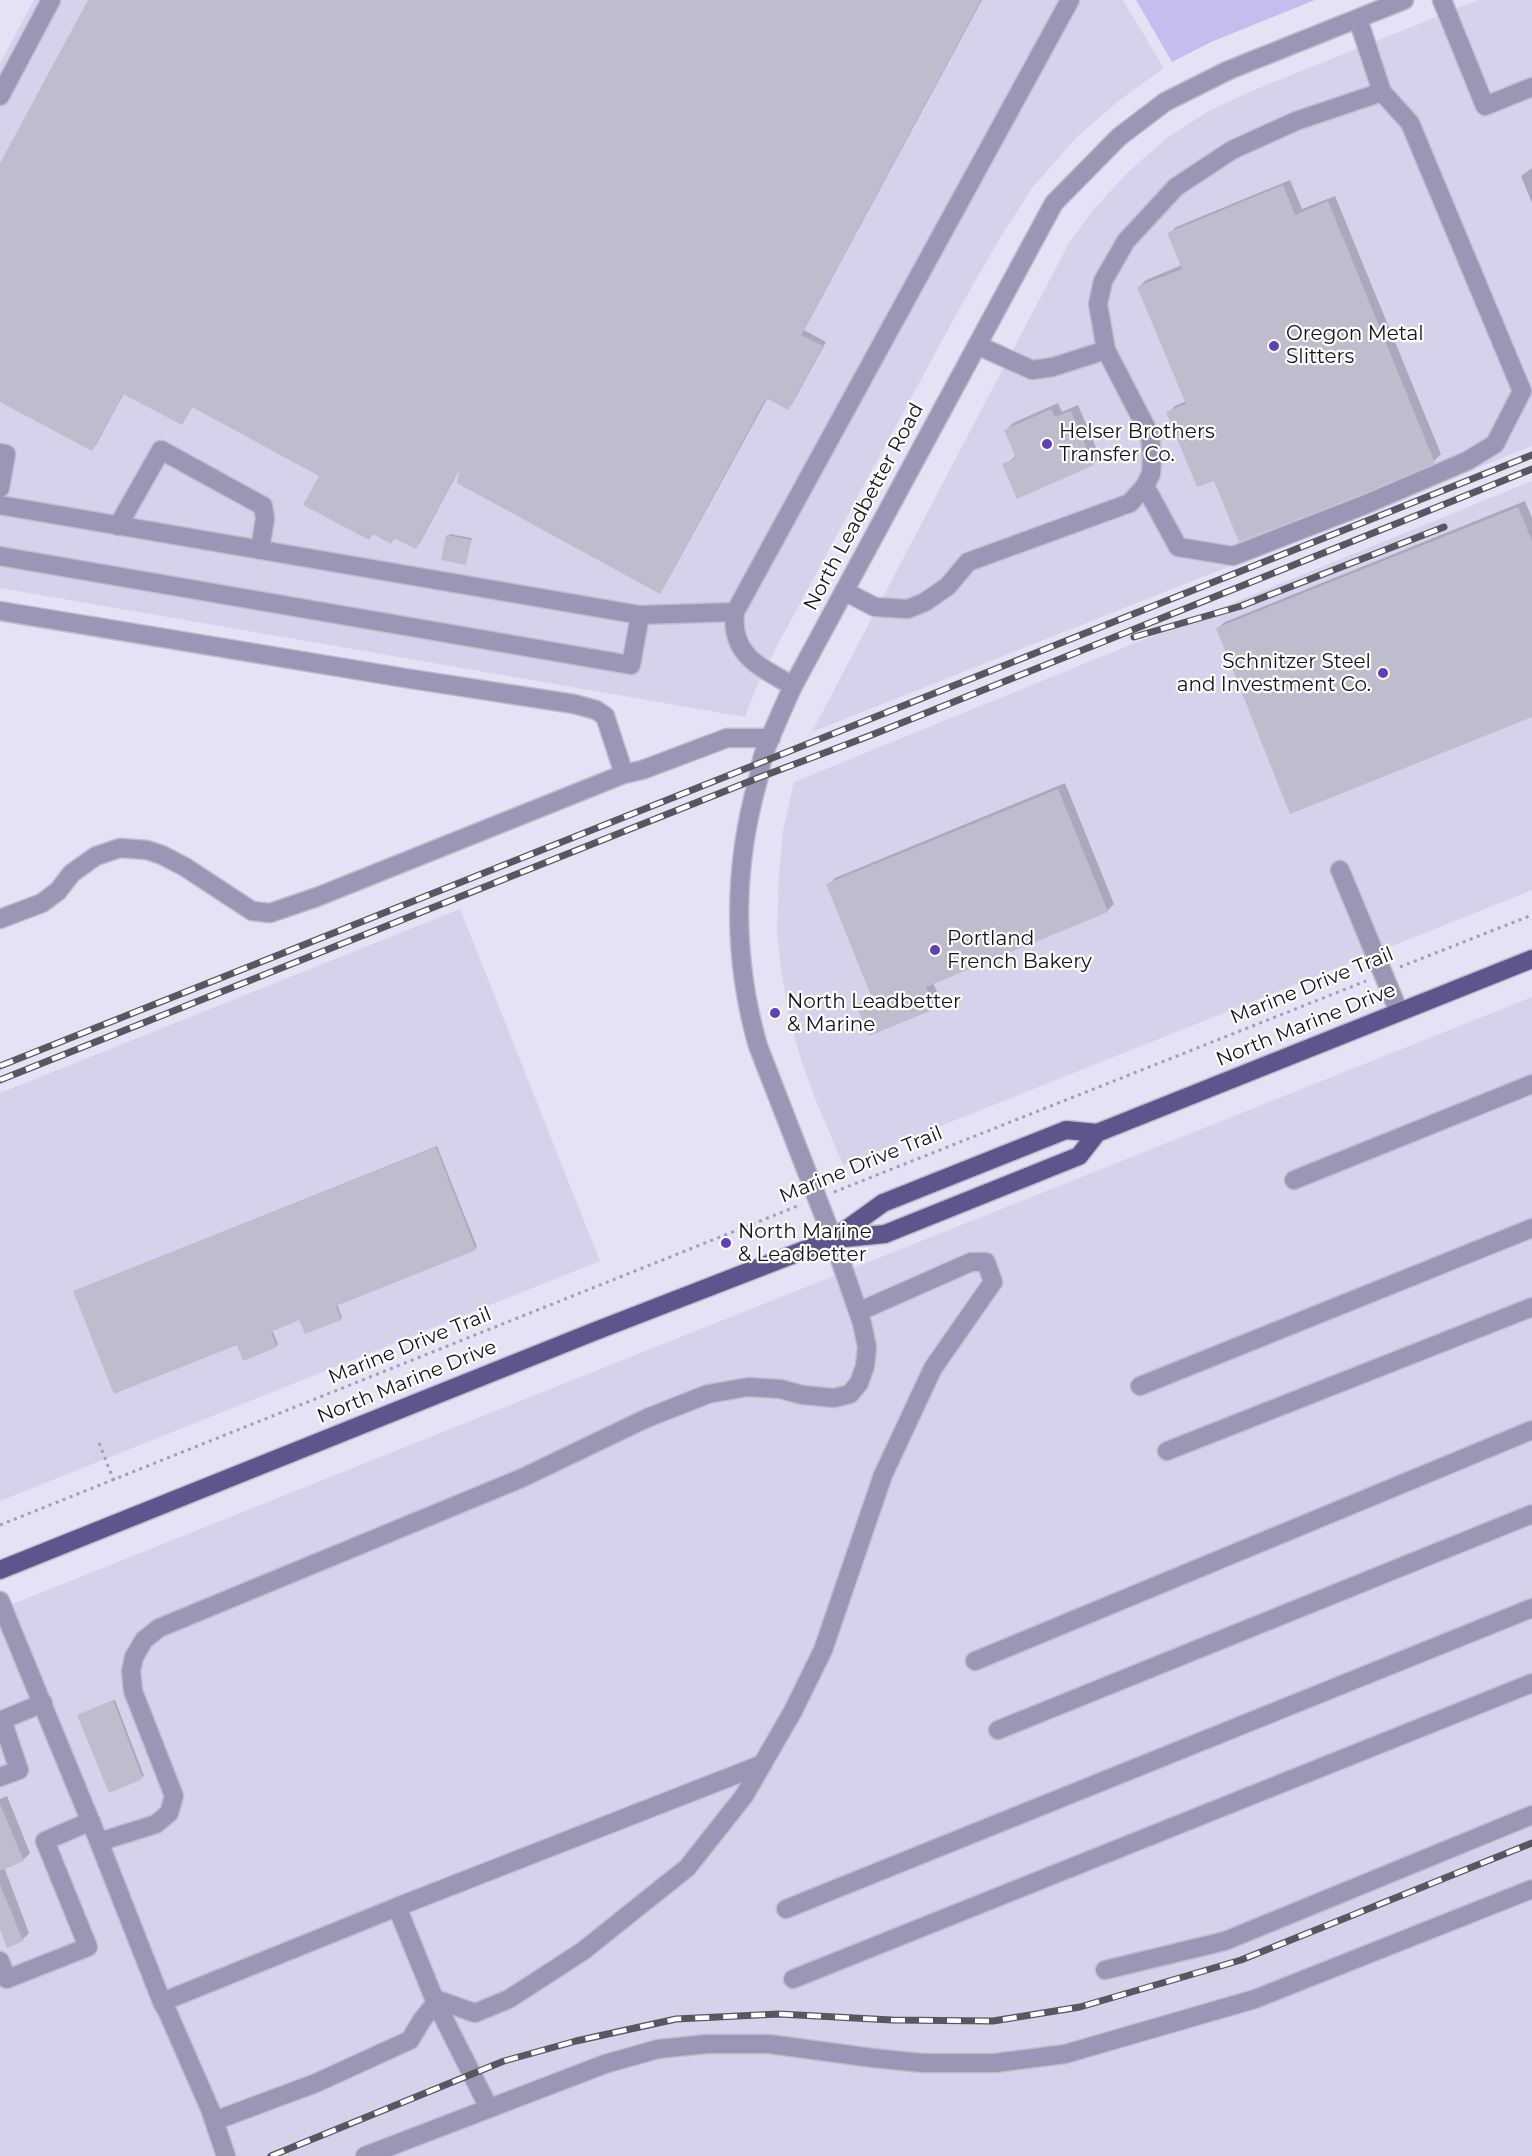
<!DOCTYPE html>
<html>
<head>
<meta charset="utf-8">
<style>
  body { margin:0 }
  canvas { display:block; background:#e4e2f4 }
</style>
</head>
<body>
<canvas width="1532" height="2156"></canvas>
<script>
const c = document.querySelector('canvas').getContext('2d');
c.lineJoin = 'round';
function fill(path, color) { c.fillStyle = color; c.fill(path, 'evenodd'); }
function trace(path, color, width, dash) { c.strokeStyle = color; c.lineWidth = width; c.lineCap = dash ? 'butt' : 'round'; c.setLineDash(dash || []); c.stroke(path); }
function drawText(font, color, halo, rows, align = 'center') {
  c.font = font + ' Montserrat,sans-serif'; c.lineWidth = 4.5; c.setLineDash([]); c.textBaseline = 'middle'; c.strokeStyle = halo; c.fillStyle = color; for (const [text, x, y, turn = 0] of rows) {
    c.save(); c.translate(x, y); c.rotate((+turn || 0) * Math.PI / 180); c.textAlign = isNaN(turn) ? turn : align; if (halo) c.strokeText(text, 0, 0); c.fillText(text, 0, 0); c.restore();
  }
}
const built = new Path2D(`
  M34 0H1123L1164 68 1117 102 1076 138 1032 188 1000 238 958 311 778 644 755 690 745 717 0 588V63Z
  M1478 0H1532V446L812 732 1069 243 1093 210 1129 171 1167 138 1209 111 1247 93Z
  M1532 481V890L843 1165 816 1101 801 1059 789 1017 782 975 777 935 779 875 783 831 794 782Z
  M460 909 600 1261 0 1501V1093Z
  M1532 997V2156H0V1609Z`);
const green = new Path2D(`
  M1136 0H1315L1211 42 1172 62Z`);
const shadow = new Path2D(`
  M90 0H982L804 330 826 342 792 404 788 408 768 397 664 587 660 592 461 466 420 543 415 547 395 538 391 542 374 533 369 539 321 475 193 406 182 424 124 393 96 445 91 449 0 400V166Z
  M1532 168V203L1521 176Z
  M1290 180 1302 209 1335 196 1441 454 1434 461 1215 479 1168 413 1175 406 1186 401 1139 287 1146 280 1182 265 1169 234 1176 227Z
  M1058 403 1062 412 1078 405 1100 457 1093 464 1004 465 1017 455 1006 430 1013 423Z
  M1525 501 1532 518V715L1218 628 1225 622Z
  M450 534 472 538 465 564 448 536Z
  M1065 783 1114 904 1107 911 933 983 941 1001 934 1008 858 1005 865 998 872 995 828 885 835 878Z
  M437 1146 477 1247 337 1304 342 1317 341 1319 300 1318 272 1330 278 1344 277 1346 238 1343 75 1291Z
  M115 1700 144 1776 109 1791 79 1715Z
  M7 1796 30 1853 23 1860 4 1867 29 1933 22 1940 0 1925V1799Z`);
const building = new Path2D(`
  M88 0H981L801 335 823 346 788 410 766 398 660 594 457 483 460 467 416 549 394 538 391 544 373 534 369 540 303 505 319 476 192 407 182 425 123 394 92 451 0 402V163Z
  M1283 185 1295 215 1328 201 1435 463 1360 495 1239 542 1214 481 1197 487 1166 412 1186 404 1137 287 1182 269 1167 233Z
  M1051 409 1055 417 1071 411 1094 465 1017 499 1002 464 1016 458 1004 430Z
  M1518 507 1532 541V717L1290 814 1216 628Z
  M446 535 471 540 466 565 441 560Z
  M1058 789 1108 912 926 987 935 1009 869 1036 856 1005 872 998 826 884Z
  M436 1147 476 1250 336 1306 341 1320 305 1334 299 1320 271 1332 277 1347 243 1361 237 1345 114 1394 73 1291Z
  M113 1700 143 1779 109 1793 77 1715Z
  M0 1804 24 1861 0 1871Z
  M0 1884 23 1941 7 1948 0 1929Z`);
const path = new Path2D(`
  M1400 967 1532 915
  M834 1192 1366 981
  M99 1443 114 1481
  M0 1525 800 1205`);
const minor = new Path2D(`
  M1442 0 1485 106 1532 87
  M0 96 51 0
  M977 345 1032 370 1053 367 1106 350
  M0 453 6 454 0 488
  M1145 486 1178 547 1233 556 1364 505 1467 461 1495 444 1522 391 1410 123 1382 92
  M0 505 640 615 735 612C730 655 760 667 793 686
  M118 526 161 450 263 506 265 518 260 550
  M0 556 631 665 640 615
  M844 591 875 607 908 609 925 602 948 586 968 562 1130 503 1145 486 1151 474 1152 459 1150 435 1106 350 1098 304 1103 281 1126 241 1176 187 1232 150 1296 121 1382 92 1358 19
  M0 611 411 679 574 704 596 710 605 716 624 774 317 897 270 913 252 911 185 867 162 855 147 850 120 848 96 856 72 873 58 891 42 903 0 919
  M735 612 1070 0
  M624 774 642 770 727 738H771
  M1340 870 1399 1012
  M1294 1180 1532 1084
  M1140 1386 1532 1228
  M1167 1451 1532 1307
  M0 1601 99 1842 162 2002 168 2013 210 2109 226 2156
  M975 1661 1532 1430
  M998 1730 1532 1514
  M0 1777 19 1770 2 1720 43 1703
  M99 1842 156 1824 169 1813 174 1796 133 1691 131 1671 134 1657 144 1640 159 1628 522 1478 647 1418 708 1394 748 1387 780 1389 803 1395 834 1398 850 1394 859 1383 865 1366 867 1347 862 1323 833 1239 758 1046C733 959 733 868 758 780 760 771 761 762 764 753 773 730 783 708 793 686L1054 203 1119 137 1165 102 1229 70 1404 0
  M786 1909 1532 1608
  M0 1961 7 1979 88 1947 45 1841 91 1821
  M1105 1970 1225 1941 1532 1815
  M793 1979 1532 1683
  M162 2002 397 1907
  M489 2108 436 2003 397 1907 763 1764
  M214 2121 316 2083 410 2040 422 2020 438 2000 475 2013 509 1999 583 1951 648 1899 687 1868 744 1796 793 1711 823 1650 883 1475 933 1368 993 1282 986 1262H971L858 1312
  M365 2156 605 2064 658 2049 707 2044H769L873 2058 922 2063H995L1065 2054 1255 1999 1532 1889`);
const major = new Path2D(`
  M835 1239 885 1234 1079 1156 1097 1133
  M0 1570 593 1332 833 1239 883 1203 1066 1130 1097 1133 1532 959`);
const rail = new Path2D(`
  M1134 637 1241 606 1444 527
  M0 1066 1532 455
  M0 1080 758 778 869 736 1532 469
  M271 2156 504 2061 576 2041 676 2019 779 2014 892 2020 993 2021 1080 2007 1241 1960 1532 1843`);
const markers = [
  [1274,346,6,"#6040b8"],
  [1047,444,6,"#6040b8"],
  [1383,673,6,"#6040b8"],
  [935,950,6,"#6040b8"],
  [775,1013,6,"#6040b8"],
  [726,1243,6,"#6040b8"]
];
const poiNames = [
  ["Oregon Metal",1286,334],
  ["Slitters",1286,357],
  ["Helser Brothers",1059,432],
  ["Transfer Co.",1059,455],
  ["Schnitzer Steel",1371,662,"right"],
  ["and Investment Co.",1371,685,"right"],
  ["Portland",947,939],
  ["French Bakery",947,962],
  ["North Leadbetter",787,1002],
  ["& Marine",787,1025],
  ["North Marine",738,1232],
  ["& Leadbetter",738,1255]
];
const streetNames = [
  ["North Leadbetter Road",864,507,-62],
  ["Marine Drive Trail",1312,986,-22],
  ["North Marine Drive",1306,1025,-22],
  ["Marine Drive Trail",861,1165,-22],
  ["Marine Drive Trail",410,1346,-22],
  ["North Marine Drive",407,1382,-22]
];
fill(built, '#d5d3eb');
fill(green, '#c4beef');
fill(shadow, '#0003');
fill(building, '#bebdce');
trace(minor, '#bfbdcd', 21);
trace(major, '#bfbdcd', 21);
trace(path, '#a2a0af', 3, [3, 4.5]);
trace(minor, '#9a96b5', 18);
trace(major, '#5d558b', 18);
trace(rail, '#585761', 7);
trace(rail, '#fff', 4.5, [14]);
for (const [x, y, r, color] of markers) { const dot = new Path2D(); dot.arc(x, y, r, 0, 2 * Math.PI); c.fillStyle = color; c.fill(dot); trace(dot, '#fff', 2); }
drawText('20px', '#141319', '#fff', poiNames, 'left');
drawText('20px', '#141319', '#fff', streetNames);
</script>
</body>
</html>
